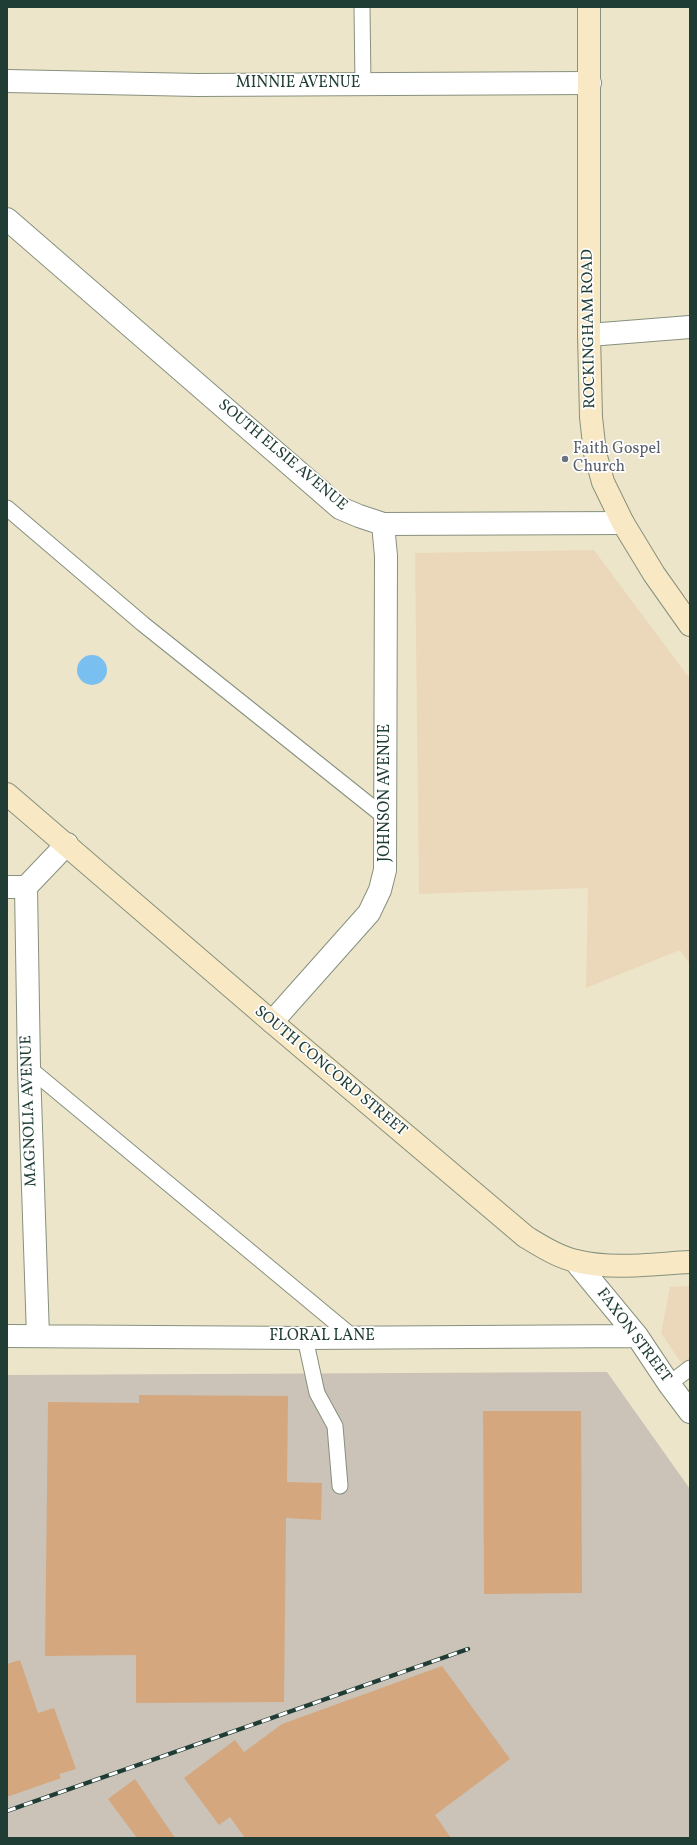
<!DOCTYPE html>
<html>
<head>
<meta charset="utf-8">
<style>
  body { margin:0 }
  #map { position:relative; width:697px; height:1845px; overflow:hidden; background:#ede5c9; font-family:Vollkorn,serif }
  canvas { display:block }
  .frame { position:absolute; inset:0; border:8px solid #1f3d34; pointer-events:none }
</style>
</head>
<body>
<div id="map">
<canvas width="697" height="1845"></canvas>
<div class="frame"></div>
</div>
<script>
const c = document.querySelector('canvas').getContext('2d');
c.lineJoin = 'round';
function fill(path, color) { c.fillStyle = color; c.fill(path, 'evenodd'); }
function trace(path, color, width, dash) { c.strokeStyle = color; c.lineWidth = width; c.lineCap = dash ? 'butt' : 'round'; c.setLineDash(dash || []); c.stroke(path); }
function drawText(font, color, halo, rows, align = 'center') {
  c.font = font + ' Vollkorn,serif'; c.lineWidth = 3.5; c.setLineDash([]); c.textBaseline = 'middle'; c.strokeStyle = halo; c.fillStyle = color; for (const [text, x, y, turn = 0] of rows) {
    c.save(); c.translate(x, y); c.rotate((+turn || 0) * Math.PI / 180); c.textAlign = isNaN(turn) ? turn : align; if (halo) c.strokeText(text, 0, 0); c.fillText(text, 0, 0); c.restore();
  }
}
const built = new Path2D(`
  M594 550 690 679V964L680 950 586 988 588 888 419 894 415 553Z
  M690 1286V1376L661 1333 670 1287Z`);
const industrial = new Path2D(`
  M607 1372 690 1489V1838H7V1375Z`);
const water = new Path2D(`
  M77 670a15 15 0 1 1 30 0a15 15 0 1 1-30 0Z`);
const building = new Path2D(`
  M139 1395 288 1396 287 1482 322 1483 321 1520 286 1518 284 1702 136 1703V1655L45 1656 48 1402 139 1403Z
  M483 1411H581L582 1593 484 1594Z
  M20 1660 38 1713 54 1708 76 1769 59 1774 61 1778 7 1797V1664Z
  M442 1666 510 1759 435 1815 451 1838H245L230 1817 219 1825 184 1778 235 1740 244 1752 282 1724Z
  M135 1779 175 1838H137L108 1799Z`);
const lane = new Path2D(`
  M362 7 363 84
  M7 508 143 624 386 818
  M29 1068 353 1337
  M305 1338 317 1393 335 1426 340 1486
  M669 1384 690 1368`);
const street = new Path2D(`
  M7 81 197 85 590 83
  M7 219 340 508 359 516 383 524 623 523
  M589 335 690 327
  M7 887H26L67 844
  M26 887 29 1068 38 1336
  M272 1022 369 913 380 890 385 870 386 556 383 524
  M575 1261 637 1336 669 1384 690 1412
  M7 1336 305 1338 637 1336`);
const secondary = new Path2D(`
  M589 7V335L591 417 595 453 603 482 623 523 654 574 690 625
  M7 794 272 1022 526 1237C541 1246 558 1257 576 1261 613 1270 652 1264 690 1262`);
const rail = new Path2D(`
  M7 1811 468 1649`);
const markers = [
  [565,459,4,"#6b7280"]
];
const streetNames = [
  ["MINNIE AVENUE",298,84],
  ["ROCKINGHAM ROAD",590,329,-91],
  ["SOUTH ELSIE AVENUE",282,456,40],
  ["JOHNSON AVENUE",386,793,-90],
  ["SOUTH CONCORD STREET",330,1072,40],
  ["MAGNOLIA AVENUE",30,1111,-92],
  ["FAXON STREET",633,1336,53],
  ["FLORAL LANE",322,1337]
];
const worshipNames = [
  ["Faith Gospel",573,450],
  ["Church",573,468]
];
fill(built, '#ebd8ba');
fill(industrial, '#cbc3b8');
fill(water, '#79c0f1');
fill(building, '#d4a77e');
trace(lane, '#86917e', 17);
trace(street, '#86917e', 24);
trace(secondary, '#86917e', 24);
trace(lane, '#fff', 15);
trace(street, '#fff', 22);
trace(secondary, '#f8e8c3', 22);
trace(rail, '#1f3d34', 4.5);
trace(rail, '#fff', 3, [9]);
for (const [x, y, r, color] of markers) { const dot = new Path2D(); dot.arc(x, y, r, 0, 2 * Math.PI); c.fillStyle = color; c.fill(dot); trace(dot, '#fff', 1.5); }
drawText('16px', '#1f3d34', '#fff', streetNames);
drawText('16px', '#5b616d', '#fff', worshipNames, 'left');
</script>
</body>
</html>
